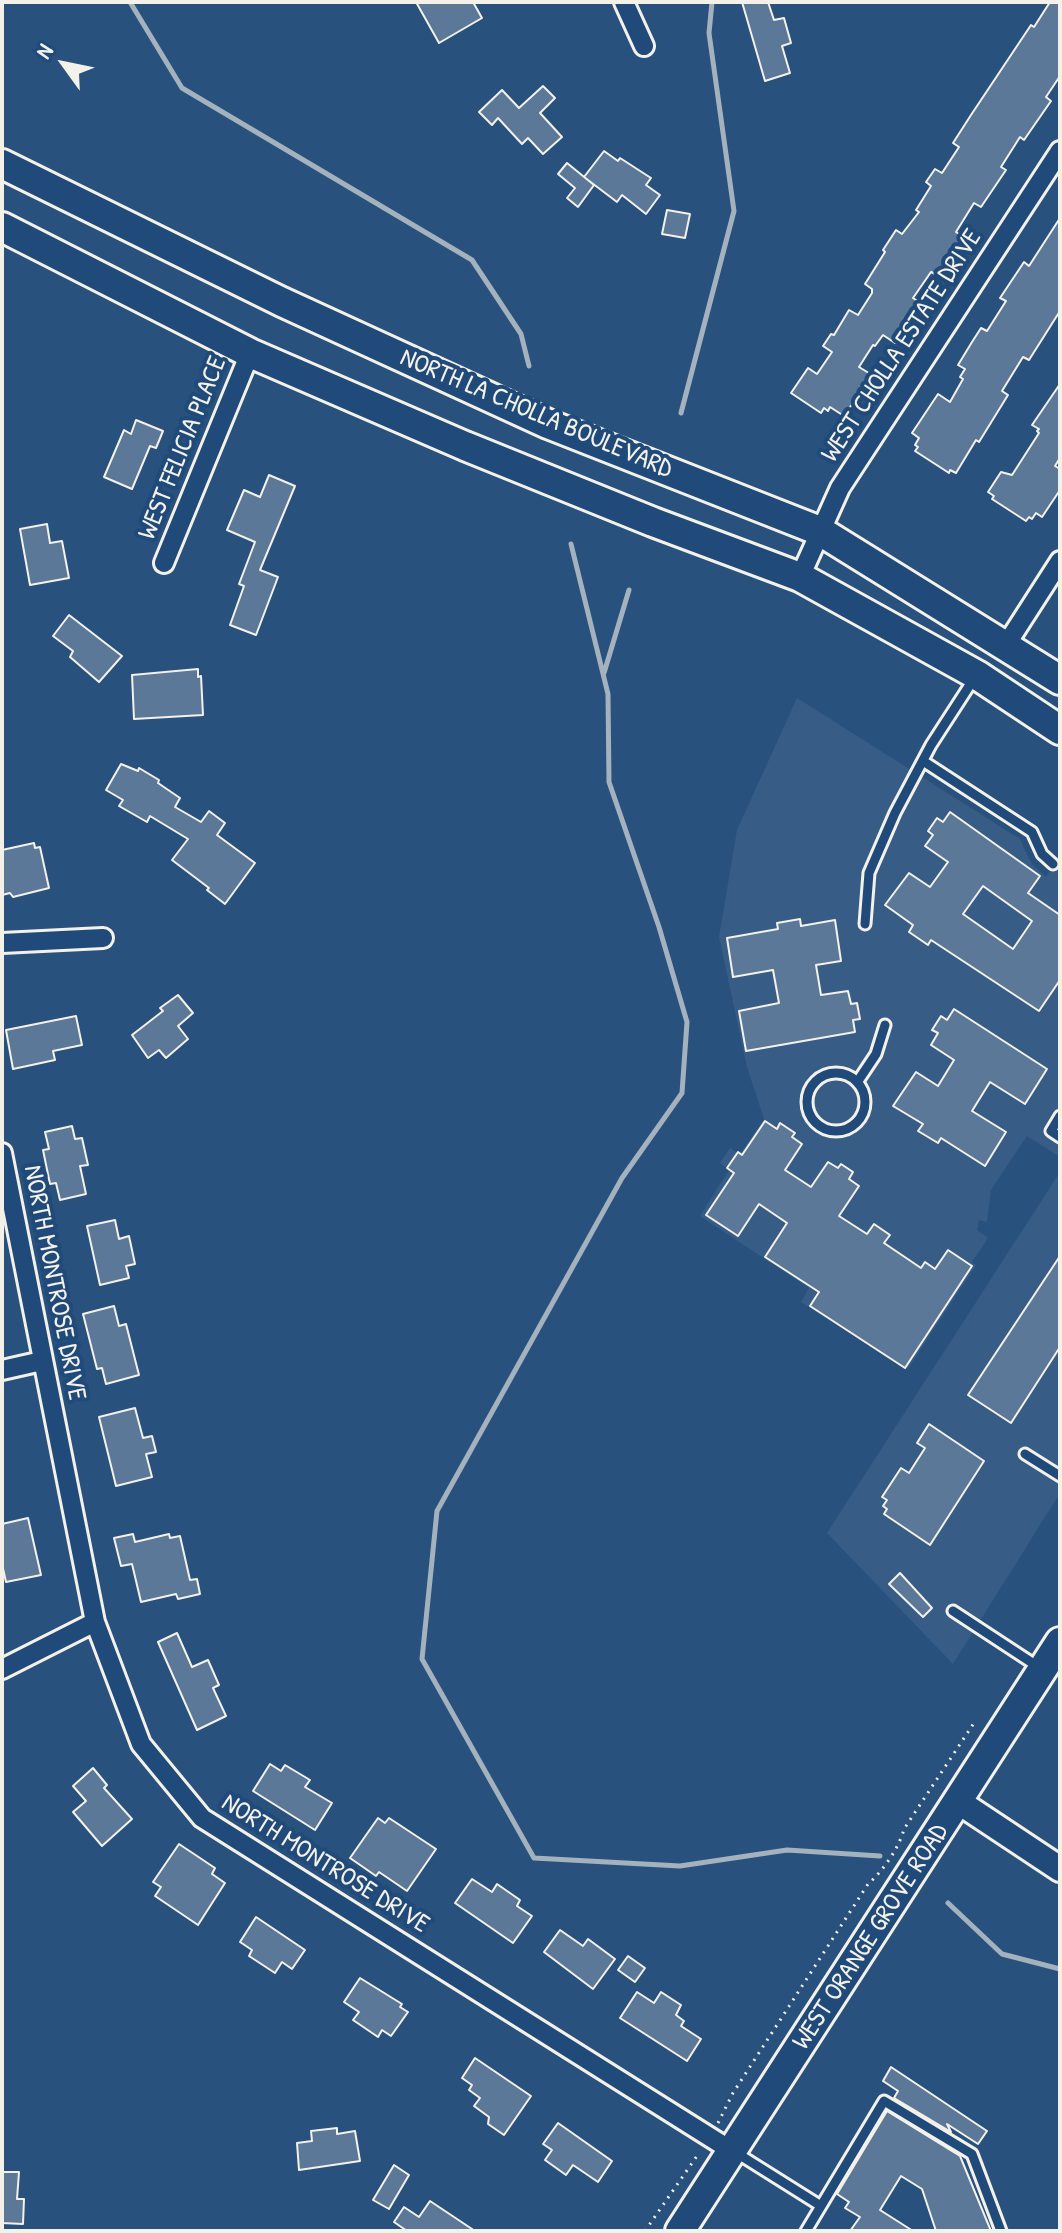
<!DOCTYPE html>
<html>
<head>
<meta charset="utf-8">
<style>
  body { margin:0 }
  #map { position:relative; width:1062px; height:2233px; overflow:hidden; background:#28517e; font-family:"Patrick Hand",sans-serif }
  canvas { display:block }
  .frame { position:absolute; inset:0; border:4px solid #f4f1e8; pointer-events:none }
  .north { position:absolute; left:24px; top:24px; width:80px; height:80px; -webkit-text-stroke:6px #1f4a7a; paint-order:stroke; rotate:303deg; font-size:22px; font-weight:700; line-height:32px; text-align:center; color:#f4f1e8 }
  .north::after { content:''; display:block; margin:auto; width:28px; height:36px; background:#f4f1e8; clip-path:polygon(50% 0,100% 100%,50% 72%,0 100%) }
</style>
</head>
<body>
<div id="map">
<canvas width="1062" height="2233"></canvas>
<div class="frame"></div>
<div class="north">N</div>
</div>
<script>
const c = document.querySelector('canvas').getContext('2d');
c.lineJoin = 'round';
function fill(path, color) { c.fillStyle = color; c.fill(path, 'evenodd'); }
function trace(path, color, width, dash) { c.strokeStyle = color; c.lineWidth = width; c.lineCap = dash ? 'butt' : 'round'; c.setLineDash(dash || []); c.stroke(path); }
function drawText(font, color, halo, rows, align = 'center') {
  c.font = font + ' "Patrick Hand",sans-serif'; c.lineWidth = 8; c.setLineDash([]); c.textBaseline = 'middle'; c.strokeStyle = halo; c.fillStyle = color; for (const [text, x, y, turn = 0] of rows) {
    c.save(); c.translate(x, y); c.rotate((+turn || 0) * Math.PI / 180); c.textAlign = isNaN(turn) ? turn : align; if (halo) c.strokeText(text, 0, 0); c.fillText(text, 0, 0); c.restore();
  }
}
const built = new Path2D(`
  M797 698 1020 839 1031 863 1046 877 1060 855V1157L1027 1136 991 1190 987 1222 979 1220 977 1230 988 1238 972 1262 976 1265 907 1370 801 1302 809 1288 700 1216 729 1170 720 1163 730 1148 740 1154 764 1119 747 1067 719 937 737 830Z
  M1060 1172V1493L953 1664 827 1533Z`);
const stream = new Path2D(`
  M130 2 182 88 472 260 521 334 529 366
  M681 413 734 211 709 33 712 2
  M571 544 608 694 609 782 659 927 687 1022 682 1093 622 1178 437 1511 422 1659 534 1858 680 1866 787 1850 880 1856
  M604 673 629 590
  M948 1903 1002 1954 1060 1969`);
const building = new Path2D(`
  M416 2H473L482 18 439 43Z
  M742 2H768L774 20 784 18 791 43 782 46 790 73 765 81Z
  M1050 2H1060V76L1046 97 1051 101 1024 140 1020 137 1001 167 1006 170 981 207 974 203 956 232 963 237 953 253 937 275 931 272 913 298 919 302 895 343 883 335 875 346 873 345 859 367 872 375 844 416 830 407 828 411 824 408 821 413 791 393 808 368 817 374 832 352 823 346 831 334 834 335 849 310 858 315 872 293V289L865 284 885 252 883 250 896 230 902 234 919 212 916 210 931 186 926 182 935 169 942 173 959 147 953 143 971 115 1031 25 1034 27Z
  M543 86 555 98 540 113 562 137 543 154 528 138 522 144 498 118 492 125 479 112 502 90 519 108Z
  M604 151 618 161 620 158 651 178 646 185 660 195 646 214 622 195 617 202 584 177Z
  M567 163 594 185 578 207 567 198 575 188 558 174Z
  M667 210 690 214 685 238 662 234Z
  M1060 218V311L1029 360 1023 357 1002 391 1008 395 979 442 976 440 956 473 950 470 949 473 915 451 918 447 915 445 919 438 912 433 938 394 950 402 963 379 960 377 965 369 958 365 972 342 981 328 987 331 1006 301 1000 298 1024 262 1029 266Z
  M1060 384V458L1055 466 1060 469V490L1042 517 1036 513 1032 519 1029 517 1026 521 992 499 994 496 988 492 1001 472 1012 475 1039 433 1037 431 1039 429 1032 425Z
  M136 420 163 431 156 448 150 446 132 489 104 477 124 430 131 434Z
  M269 475 295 486 260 570 278 577 256 635 230 625 244 586 239 584 255 542 227 530 244 490 260 497Z
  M47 524 50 543 62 541 69 578 30 585 20 529Z
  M69 615 122 656 99 682 70 657 73 651 53 636Z
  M198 669V677L201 676 203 715 134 719 132 675Z
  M121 764 138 771 139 768 159 780 158 783 180 798 175 807 201 822 209 811 225 823 217 835 255 863 225 904 207 890 209 888 172 860 188 839 150 816 147 822 119 806 123 800 106 790Z
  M950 812 1040 876 1028 893 1060 915V980L1039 1011 931 940 928 945 909 932 913 925 885 905 909 873 930 887 948 862 925 846 933 835 928 831 937 818 943 822ZM983 886 1032 921 1013 949 963 914Z
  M34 843 35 848 40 847 49 888 13 897 10 893 2 895V850Z
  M800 919 801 926 835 920 841 961 816 965 821 995 848 991 851 1004 857 1003 860 1019 853 1020 855 1032 746 1051 739 1011 779 1003 773 970 733 977 727 938 778 929 777 923Z
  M178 995 193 1013 178 1026 188 1039 166 1058 159 1050 148 1058 132 1035 163 1011 160 1008Z
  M954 1009 1047 1069 1025 1104 990 1082 972 1111 1006 1132 985 1166 941 1138 938 1143 918 1131 923 1124 893 1106 916 1072 938 1086 954 1060 931 1045 938 1033 932 1030 941 1016 947 1020Z
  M76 1016 82 1045 53 1051 55 1060 13 1069 6 1030Z
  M765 1121 777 1129 780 1123 795 1133 792 1137 802 1144 785 1170 811 1187 828 1162 838 1168 841 1164 853 1172 849 1179 859 1186 839 1216 867 1234 874 1224 890 1235 884 1243 921 1268 925 1262 935 1269 948 1250 972 1266 905 1368 810 1306 819 1292 765 1257 787 1223 759 1204 738 1236 706 1215 734 1173 727 1168 738 1152 742 1155Z
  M72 1126 75 1139 82 1138 88 1165 80 1166 86 1194 60 1200 56 1183 50 1184 43 1150 49 1149 45 1132Z
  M115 1220 119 1239 129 1236 135 1264 126 1266 129 1278 100 1285 87 1226Z
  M1060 1256V1347L1011 1423 968 1395Z
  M114 1306 119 1326 126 1324 139 1375 106 1384 102 1368 97 1369 83 1314Z
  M135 1408 143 1438 152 1436 156 1452 146 1454 152 1477 116 1486 99 1417Z
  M929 1424 984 1461 930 1545 884 1514 887 1509 883 1506 887 1500 882 1497 901 1468 909 1473 925 1448 917 1443Z
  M28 1518 41 1575 6 1582 2 1564V1524Z
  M133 1534 135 1542 169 1534 170 1538 180 1536 190 1580 197 1579 200 1594 178 1599 176 1594 141 1602 132 1564 121 1566 114 1538Z
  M900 1573 932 1608 923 1617 889 1584Z
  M177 1633 192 1667 208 1660 219 1685 213 1688 226 1716 197 1730 158 1642Z
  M270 1764 281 1771 285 1765 310 1780 305 1787 332 1803 315 1830 253 1791Z
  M93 1768 107 1785 104 1788 132 1819 102 1846 73 1812 86 1801 73 1786Z
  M378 1818 385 1823 389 1818 436 1849 407 1891 379 1872 376 1876 350 1858Z
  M179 1844 215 1868 212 1874 225 1883 198 1925 155 1896 161 1887 153 1882Z
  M472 1879 492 1892 497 1884 520 1900 517 1906 532 1916 513 1943 455 1903Z
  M256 1917 305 1950 292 1969 282 1962 275 1973 249 1956 252 1950 240 1942Z
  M560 1930 583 1946 588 1939 615 1959 593 1989 544 1952Z
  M628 1956 645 1968 635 1982 618 1970Z
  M360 1978 402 2004 400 2007 408 2012 391 2036 382 2030 378 2037 353 2020 359 2012 344 2002Z
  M637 1992 654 2003 661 1992 681 2005 676 2015 684 2021 681 2026 701 2039 687 2061 620 2018Z
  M475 2058 531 2096 504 2135 488 2124 489 2117 474 2106 480 2098 469 2090 472 2085 462 2078Z
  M891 2067 987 2131 978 2144 947 2124 951 2132 894 2098 898 2091 883 2081Z
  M887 2111 960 2156 991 2231H936L922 2189 901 2176 880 2210 913 2231H850L860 2217 845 2208 849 2202 837 2194Z
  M558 2123 612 2161 598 2182 573 2165 566 2175 545 2160 552 2150 543 2144Z
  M337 2128V2134L355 2131 360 2161 299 2170 297 2143 312 2141 311 2131Z
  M394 2165 409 2175 389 2209 373 2200Z
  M2 2172H19L17 2199H24L23 2224 2 2223Z
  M430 2201 475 2231H407L394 2222 404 2207 419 2217Z`);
const path = new Path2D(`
  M718 2123 733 2093 868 1884C883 1871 899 1848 904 1829L974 1723
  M645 2231 699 2153`);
const lane = new Path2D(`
  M923 761 1032 832 1042 854 1053 864
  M865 924 869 873 895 813 931 745 975 677
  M807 1102a29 29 0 1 1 58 0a29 29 0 1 1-58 0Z
  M858 1081 876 1054 885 1025
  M1060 1116 1051 1131 1060 1137
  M1025 1454 1060 1476
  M953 1611 1040 1668
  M735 2152 821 2206 884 2101 972 2154 1001 2231
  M806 2231 821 2206`);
const street = new Path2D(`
  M624 2 644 46
  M164 563 250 353
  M800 577 840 488 1060 151
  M1006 645 1060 561
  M2 943 103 938
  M2 1153 95 1622 141 1744 202 1818 732 2151
  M2 1370 42 1361
  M2 1669 95 1622`);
const secondary = new Path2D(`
  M959 1802 1060 1869`);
const primary = new Path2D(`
  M2 164 282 302 548 424 820 531 1060 680
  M2 227 250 353 465 446 653 522 800 577 977 675 1060 730
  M680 2231 1060 1642`);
const streetNames = [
  ["WEST CHOLLA ESTATE DRIVE",902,346,-57],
  ["NORTH LA CHOLLA BOULEVARD",536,414,23],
  ["WEST FELICIA PLACE",183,448,-68],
  ["NORTH MONTROSE DRIVE",54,1283,79],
  ["NORTH MONTROSE DRIVE",325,1864,32],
  ["WEST ORANGE GROVE ROAD",871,1937,-57]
];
fill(built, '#375d86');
trace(stream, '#a4b2be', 5);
fill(building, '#5b7899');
trace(building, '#f4f1e8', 2);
trace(lane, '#f4f1e8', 15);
trace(street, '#f4f1e8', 24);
trace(secondary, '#f4f1e8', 30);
trace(primary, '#f4f1e8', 34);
trace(path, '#f4f1e8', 3, [2, 6]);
trace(lane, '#1f4a7a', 9);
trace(street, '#1f4a7a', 18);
trace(secondary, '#1f4a7a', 24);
trace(primary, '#1f4a7a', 28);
drawText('26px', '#f4f1e8', '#1f4a7a', streetNames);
</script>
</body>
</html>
